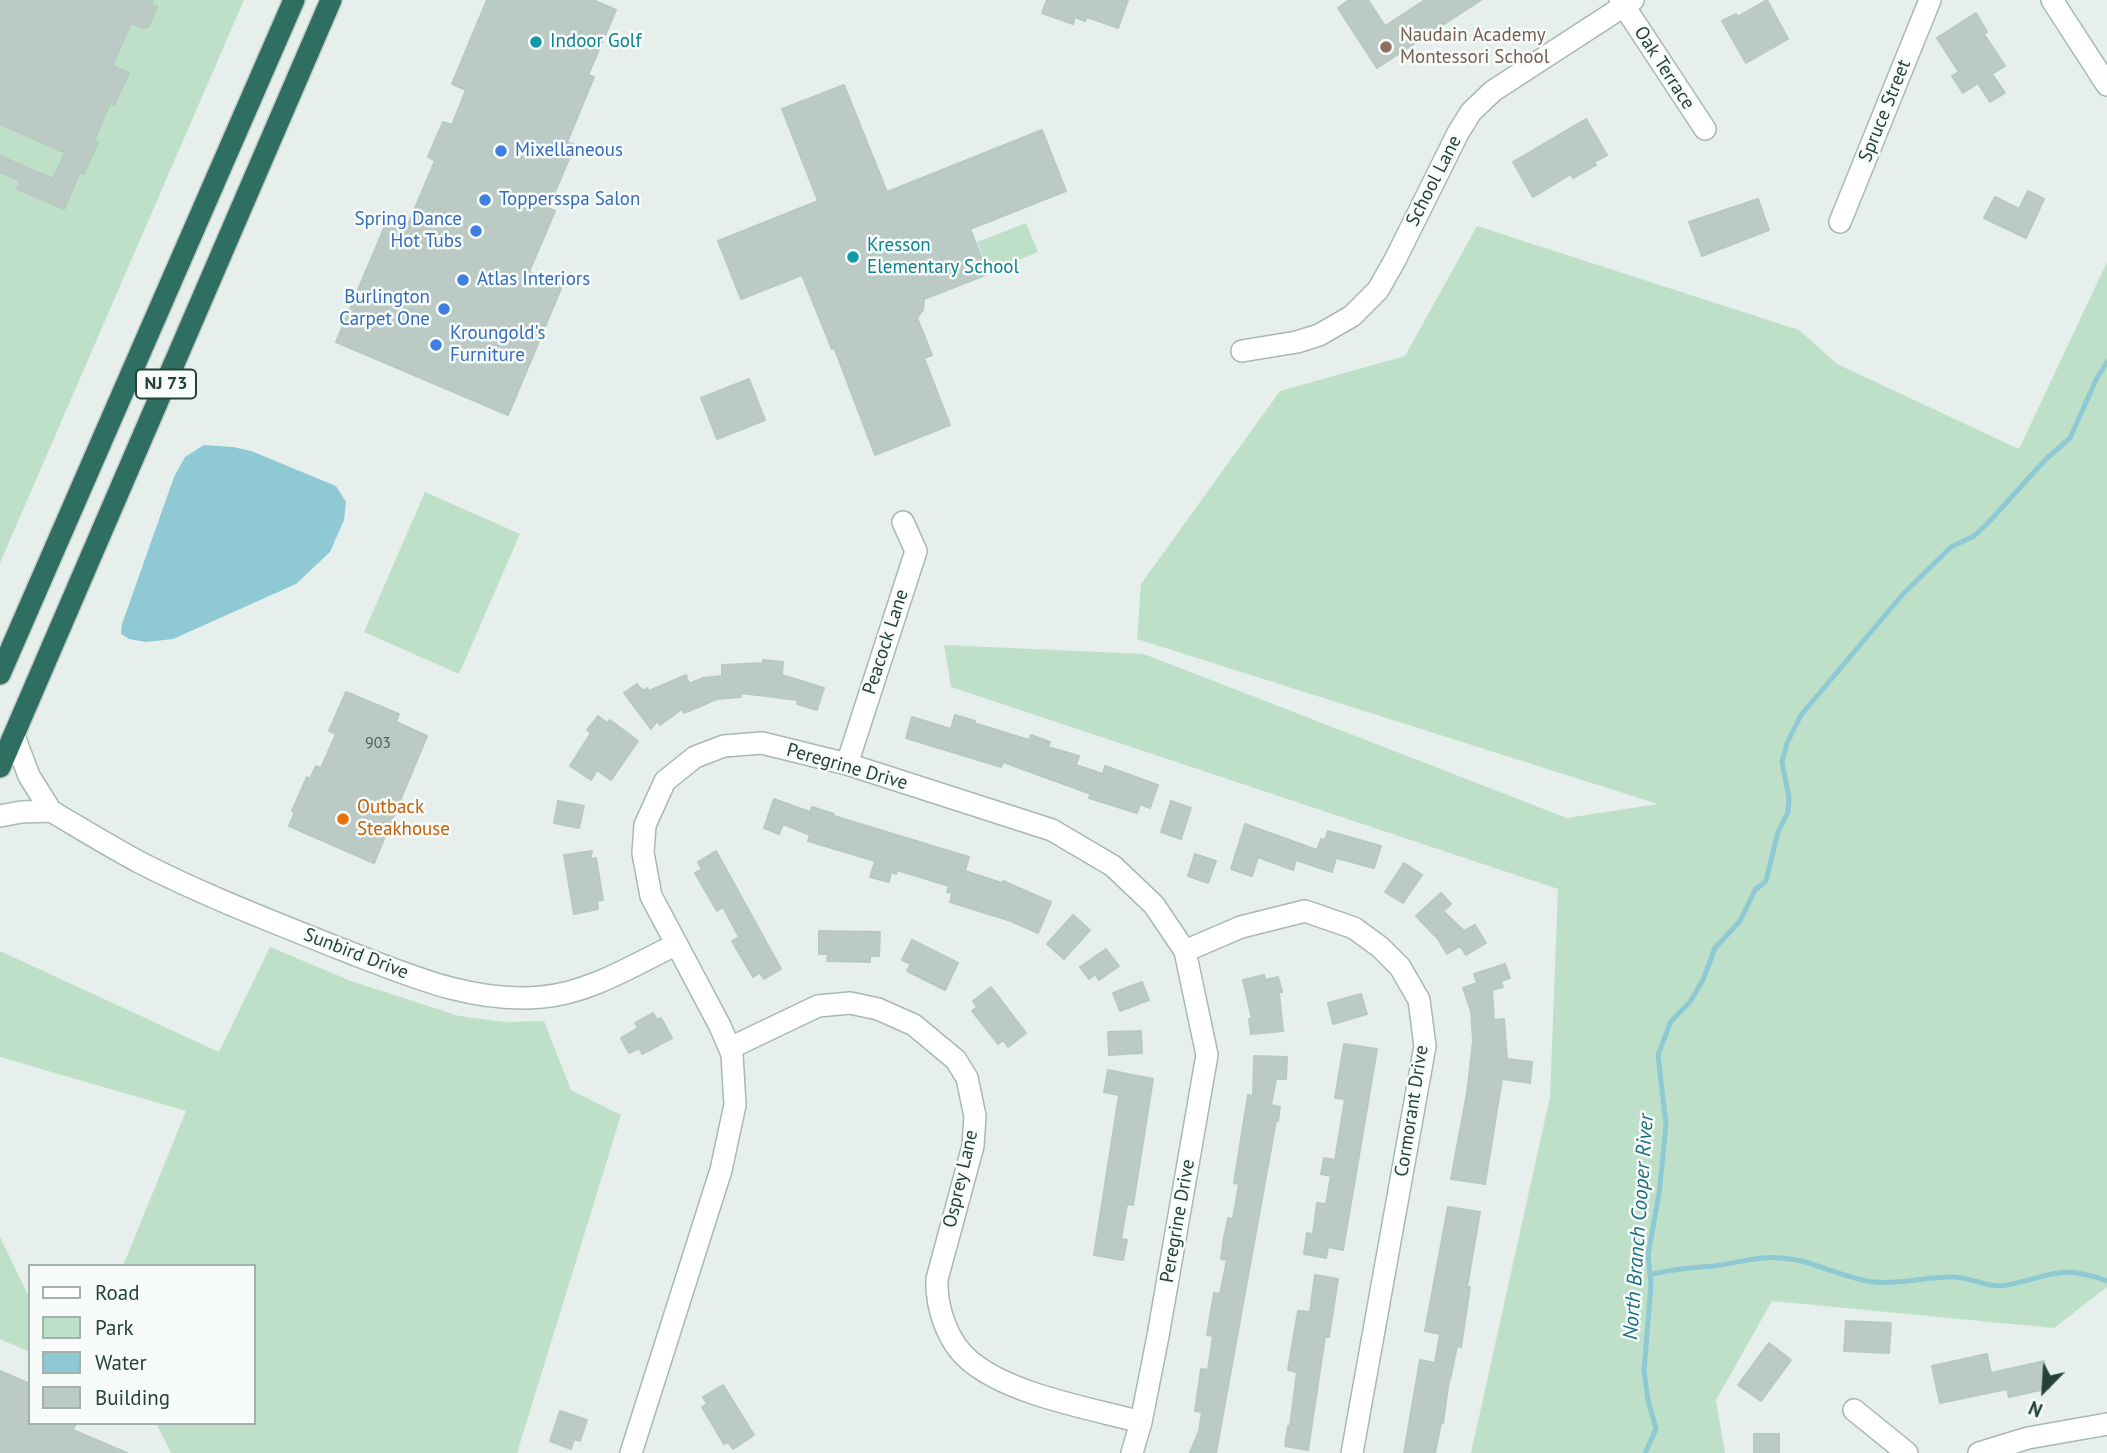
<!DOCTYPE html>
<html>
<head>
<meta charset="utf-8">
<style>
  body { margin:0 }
  #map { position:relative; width:2107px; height:1453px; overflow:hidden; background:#e6efeb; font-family:"PT Sans",sans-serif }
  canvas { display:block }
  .legend { position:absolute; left:28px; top:1264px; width:228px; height:161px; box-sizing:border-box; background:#f7fbf9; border:2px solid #a3b1ad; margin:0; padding:9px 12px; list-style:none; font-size:21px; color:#24423a }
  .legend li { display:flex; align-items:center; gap:14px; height:35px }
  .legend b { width:35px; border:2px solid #a3b1ad }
  .north { position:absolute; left:2009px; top:1355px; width:70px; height:70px; -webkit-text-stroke:5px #f7fbf9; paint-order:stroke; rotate:204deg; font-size:19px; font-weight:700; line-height:28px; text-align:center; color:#24423a }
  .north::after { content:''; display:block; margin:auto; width:24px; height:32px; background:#24423a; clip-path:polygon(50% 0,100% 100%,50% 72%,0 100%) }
</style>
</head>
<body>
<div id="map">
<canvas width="2107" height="1453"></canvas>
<ul class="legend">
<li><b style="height:9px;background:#fff"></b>Road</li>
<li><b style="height:19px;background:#bfe0c8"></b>Park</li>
<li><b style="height:19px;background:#8ec9d4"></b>Water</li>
<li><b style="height:19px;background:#bbcac4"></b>Building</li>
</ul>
<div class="north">N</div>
</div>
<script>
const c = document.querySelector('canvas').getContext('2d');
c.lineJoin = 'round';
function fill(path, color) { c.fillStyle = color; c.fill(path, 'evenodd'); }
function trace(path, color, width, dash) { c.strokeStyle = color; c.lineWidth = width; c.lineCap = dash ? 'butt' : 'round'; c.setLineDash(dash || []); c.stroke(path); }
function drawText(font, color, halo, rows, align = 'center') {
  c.font = font + ' "PT Sans",sans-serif'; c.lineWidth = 5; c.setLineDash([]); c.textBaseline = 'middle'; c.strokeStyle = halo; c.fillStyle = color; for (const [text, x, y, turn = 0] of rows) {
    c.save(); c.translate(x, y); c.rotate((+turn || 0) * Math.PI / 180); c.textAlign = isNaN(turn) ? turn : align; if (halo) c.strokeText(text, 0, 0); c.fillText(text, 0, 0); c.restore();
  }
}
const green = new Path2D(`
  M0 0H244L0 563Z
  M1026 223 1038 252 989 272 977 242Z
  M1477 226 1799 330 1837 364 2019 449 2107 262V1287L2054 1328 1772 1301 1716 1400 1725 1453H1471L1550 1097 1558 889 951 687 944 645 1144 654 1567 818 1658 804 1137 639 1141 584 1280 391 1405 356Z
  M425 492 520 534 459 674 364 632Z
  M270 947 351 981 459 1016 505 1022 544 1021 571 1090 621 1115 517 1453H171L156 1423H254V1266H123L186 1111 0 1057V951L219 1052Z
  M0 1237 30 1299V1352L0 1339Z`);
const water = new Path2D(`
  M204 445 233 447 251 451 336 486 346 502 344 520 330 552 296 584 173 639 146 642 129 639 121 634 122 624 174 477 185 457Z`);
const stream = new Path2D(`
  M1650 1275C1671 1269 1691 1268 1713 1266 1746 1262 1762 1253 1797 1260 1823 1266 1848 1279 1874 1282 1901 1285 1928 1276 1954 1277 1971 1278 1985 1286 2001 1286 2048 1279 2056 1262 2107 1281
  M1645 1453 1656 1429 1648 1400 1644 1371 1651 1285 1648 1255 1659 1194 1666 1125 1658 1055 1671 1021 1690 1002 1703 980 1715 948 1740 921 1755 890 1766 881 1778 832 1788 812 1789 798 1782 762 1787 743 1801 715 1903 594 1951 547 1974 536 1988 523 2046 459 2070 438 2096 380 2107 362`);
const building = new Path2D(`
  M0 0H153L151 4 157 7 148 27 142 28 131 23 112 66 129 73 114 105 110 103 94 141 98 142 84 174 80 172 64 209 17 189 21 181 0 172V156L53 179 65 153 0 124Z
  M487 0H593L616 10 588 75 594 77 567 142 575 145 548 208 555 211 529 272 562 286 508 415 336 342 388 219 407 227 435 161 428 157 443 122 452 125 466 90 452 84Z
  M1047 0H1128L1118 28 1087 17 1085 21 1075 17 1073 24 1042 13Z
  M1349 0H1368L1385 26 1425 0H1481L1377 68 1338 8Z
  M1767 0 1788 39 1746 63 1722 21 1736 14 1737 17Z
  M1976 13 1987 32 1984 34 2005 66 1992 74 2005 93 1990 102 1978 83 1963 93 1952 76 1959 72 1937 38Z
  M844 85 887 192 1042 130 1066 191 970 229 988 274 924 299 923 310 917 318 932 355 924 358 950 425 875 455 834 347 832 349 802 275 741 299 718 241 818 201 782 109Z
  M1586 119 1607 155 1594 162 1596 165 1573 178 1571 174 1533 197 1513 162Z
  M2028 191 2044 199 2026 238 1984 218 1995 197 2019 209Z
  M1758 199 1769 230 1702 256 1689 222Z
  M749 379 765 420 717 439 701 398Z
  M763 660 783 662 782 675 824 688 817 710 797 704 798 700 741 693V697L717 699 684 713 682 709 660 725 657 721 651 729 624 693 637 684 643 691 647 688 649 691 686 675 689 684 703 678 722 676V665L763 663Z
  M346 692 399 714 396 722 427 736 374 863 289 826 295 812 292 811 307 777 310 779 316 766 321 768 336 734 329 731Z
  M955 715 975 721 974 723 1029 740 1031 735 1050 742 1048 747 1079 756 1076 765 1103 774 1105 766 1158 785 1150 808 1140 804 1137 813 1089 798 1091 794 1003 762 1001 767 906 738 912 717 951 729Z
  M598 716 607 723 610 720 638 741 611 780 597 770 591 780 570 766 591 733 587 730Z
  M774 799 810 812 812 807 834 814V816L969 857 965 871 1002 883 1003 881 1051 902 1038 933 1011 921 950 902 952 893 947 892 949 886 897 870 896 874 891 872 889 882 870 877 875 861 808 841 810 835 783 824 779 834 764 828Z
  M558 801 584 806 579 828 554 823Z
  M1171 801 1191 808 1181 839 1161 832Z
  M1245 824 1317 850 1321 839 1325 840 1328 831 1381 846 1374 868 1336 858 1332 872 1296 860 1293 870 1258 857 1252 876 1231 869Z
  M592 851 590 859 596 858 603 900 597 901 598 909 574 914 564 855Z
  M716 851 781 969 764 979 760 973 753 977 732 941 739 937 723 907 717 911 695 873 702 869 698 862Z
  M1195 854 1216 861 1208 883 1188 876Z
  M1404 863 1422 875 1403 903 1385 892Z
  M1441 893 1451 904 1443 911 1464 931 1475 925 1486 943 1466 955 1460 946 1447 954 1438 939 1416 916Z
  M1073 915 1090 930 1064 959 1047 944Z
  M819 931 880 932 879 956H870V962L827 961 828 954H819Z
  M912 940 958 963 945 990 907 971 911 964 902 960Z
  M1106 949 1119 966 1099 980 1095 974 1089 979 1080 967Z
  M1505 964 1510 978 1501 981 1503 987 1492 990 1494 1020 1504 1019 1507 1059 1532 1062 1530 1083 1502 1079 1485 1184 1451 1179 1467 1093 1473 1041 1471 1011 1463 988 1477 983 1474 974Z
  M1264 975 1265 980 1278 977 1282 992H1279L1283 1031 1251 1034 1249 1019H1252L1243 980Z
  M1142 982 1149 1000 1120 1011 1113 993Z
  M991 987 1026 1033 1008 1047 1003 1040 998 1044 972 1011 977 1007 973 1001Z
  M1361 994 1367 1014 1333 1024 1328 1003Z
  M653 1013 657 1020 661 1018 672 1038 642 1054 639 1048 629 1053 621 1038 638 1028 635 1023Z
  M1141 1031 1142 1053 1109 1055 1108 1032Z
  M1344 1044 1377 1049 1343 1250 1328 1247 1326 1258 1304 1254 1307 1233 1313 1234 1317 1203 1326 1204 1331 1176 1321 1174 1324 1158 1335 1160 1345 1099 1335 1098Z
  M1254 1056 1287 1057 1286 1079H1276L1271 1105 1280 1107 1278 1121H1276L1216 1453H1190L1199 1431 1202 1412 1195 1411 1201 1369 1208 1370 1213 1336 1207 1335 1214 1293 1220 1294 1227 1260 1221 1259 1224 1238 1228 1218 1233 1219 1239 1184 1234 1183 1248 1095 1253 1096Z
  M1108 1070 1153 1079 1133 1205 1127 1204 1121 1239 1127 1240 1123 1260 1094 1255 1119 1095 1104 1092Z
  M1448 1207 1480 1212 1467 1287H1470L1461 1347 1457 1346 1450 1380H1449L1443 1423H1441L1435 1453H1404L1420 1360 1435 1363 1440 1334 1425 1331Z
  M1315 1275 1338 1279 1329 1337H1325L1308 1450 1285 1446 1288 1426H1290L1297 1372 1288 1370 1298 1311 1310 1312Z
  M1846 1321 1891 1323 1889 1353 1844 1351Z
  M1769 1343 1791 1360 1761 1401 1738 1385Z
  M1987 1354 1991 1373 2044 1361 2050 1388 2009 1397 2007 1389 1940 1403 1932 1366Z
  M0 1371 30 1384V1423H76L73 1430 127 1453H0Z
  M723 1385 754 1435 733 1449 728 1442 724 1444 702 1407 707 1404 703 1397Z
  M560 1411 587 1420 580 1441 574 1439 571 1449 550 1441Z
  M1754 1434H1779V1453H1754Z`);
const street = new Path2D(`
  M1620 0 1705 129
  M1840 222 1930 0
  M1242 351 1297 342 1319 335 1352 316 1378 290 1395 260 1458 133 1471 112 1493 91 1633 0
  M847 764 916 551 903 522
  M51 811C80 828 109 846 139 862 203 895 271 921 338 948 404 973 470 1004 542 997 589 993 634 965 675 945
  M0 816 21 812 51 811 29 776 14 736
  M1185 951 1241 927 1305 911 1354 928 1380 947 1400 967 1419 1000 1425 1046 1352 1453
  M730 1048 818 1006 850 1003 878 1009 914 1025 956 1060 967 1078 975 1116 973 1146 937 1279C936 1307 947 1342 970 1361 1011 1395 1089 1408 1141 1422
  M1854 1410 1907 1453
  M631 1453 721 1170 735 1105 732 1054 720 1026 651 896 643 853 645 825 665 781 695 757 724 746 762 743 847 764 1052 830 1113 866 1154 905 1185 951 1207 1055 1158 1336 1141 1422 1132 1453
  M1979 1453 2028 1438 2107 1424`);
const secondary = new Path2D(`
  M2052 0 2107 85`);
const highway = new Path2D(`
  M0 674 294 0
  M0 767 331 0`);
const markers = [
  [536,42,7,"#0f9aa8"],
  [1386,47,7,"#8d6e63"],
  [501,151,7,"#3f7fe0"],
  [485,200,7,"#3f7fe0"],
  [476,231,7,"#3f7fe0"],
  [853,257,7,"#0f9aa8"],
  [463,280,7,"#3f7fe0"],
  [444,309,7,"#3f7fe0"],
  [436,345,7,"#3f7fe0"],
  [343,819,7,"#e8710a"]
];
const numberNames = [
  ["903",378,743]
];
const shields = [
  [166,384,60]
];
const shieldNames = [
  ["NJ 73",166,384]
];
const educationNames = [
  ["Naudain Academy",1400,36],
  ["Montessori School",1400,58]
];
const cultureNames = [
  ["Indoor Golf",550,42],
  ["Kresson",867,246],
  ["Elementary School",867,268]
];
const streetNames = [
  ["Oak Terrace",1664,68,57],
  ["Spruce Street",1885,111,-68],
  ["School Lane",1434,181,-63],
  ["Peacock Lane",886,642,-72],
  ["Peregrine Drive",847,767,16],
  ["Sunbird Drive",356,954,21],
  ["Cormorant Drive",1412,1111,-81],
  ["Osprey Lane",961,1179,-77],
  ["Peregrine Drive",1178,1221,-80]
];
const shopNames = [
  ["Mixellaneous",515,151],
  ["Toppersspa Salon",499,200],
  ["Spring Dance",462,220,"right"],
  ["Hot Tubs",462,242,"right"],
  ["Atlas Interiors",477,280],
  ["Burlington",430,298,"right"],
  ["Carpet One",430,320,"right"],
  ["Kroungold's",450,334],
  ["Furniture",450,356]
];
const foodNames = [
  ["Outback",357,808],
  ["Steakhouse",357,830]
];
const waterNames = [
  ["North Branch Cooper River",1639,1227,-86]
];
fill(green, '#bfe0c8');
fill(water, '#8ec9d4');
trace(stream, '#8ec9d4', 5);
fill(building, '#bbcac4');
trace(building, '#b8c9c2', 2);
trace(street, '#a8b8b2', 24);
trace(secondary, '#a4bbb3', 24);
trace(highway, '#c2cac8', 24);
trace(street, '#fff', 21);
trace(secondary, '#fff', 21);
trace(highway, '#2f6f62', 21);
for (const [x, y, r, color] of markers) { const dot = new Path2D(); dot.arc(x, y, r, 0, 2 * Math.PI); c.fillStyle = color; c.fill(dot); trace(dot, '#f7fbf9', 2.5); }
drawText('16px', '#4a645c', null, numberNames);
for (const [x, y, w] of shields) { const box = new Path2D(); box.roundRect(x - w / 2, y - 14.5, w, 29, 5); c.fillStyle = '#f7fbf9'; c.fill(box); trace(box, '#24423a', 2); }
drawText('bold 18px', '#24423a', null, shieldNames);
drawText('19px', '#785e54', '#f7fbf9', educationNames, 'left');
drawText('19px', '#0d838f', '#f7fbf9', cultureNames, 'left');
drawText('19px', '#24423a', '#f7fbf9', streetNames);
drawText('19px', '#366cbe', '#f7fbf9', shopNames, 'left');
drawText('19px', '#c56008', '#f7fbf9', foodNames, 'left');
drawText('italic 21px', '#1c6f80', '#f7fbf9', waterNames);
</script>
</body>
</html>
